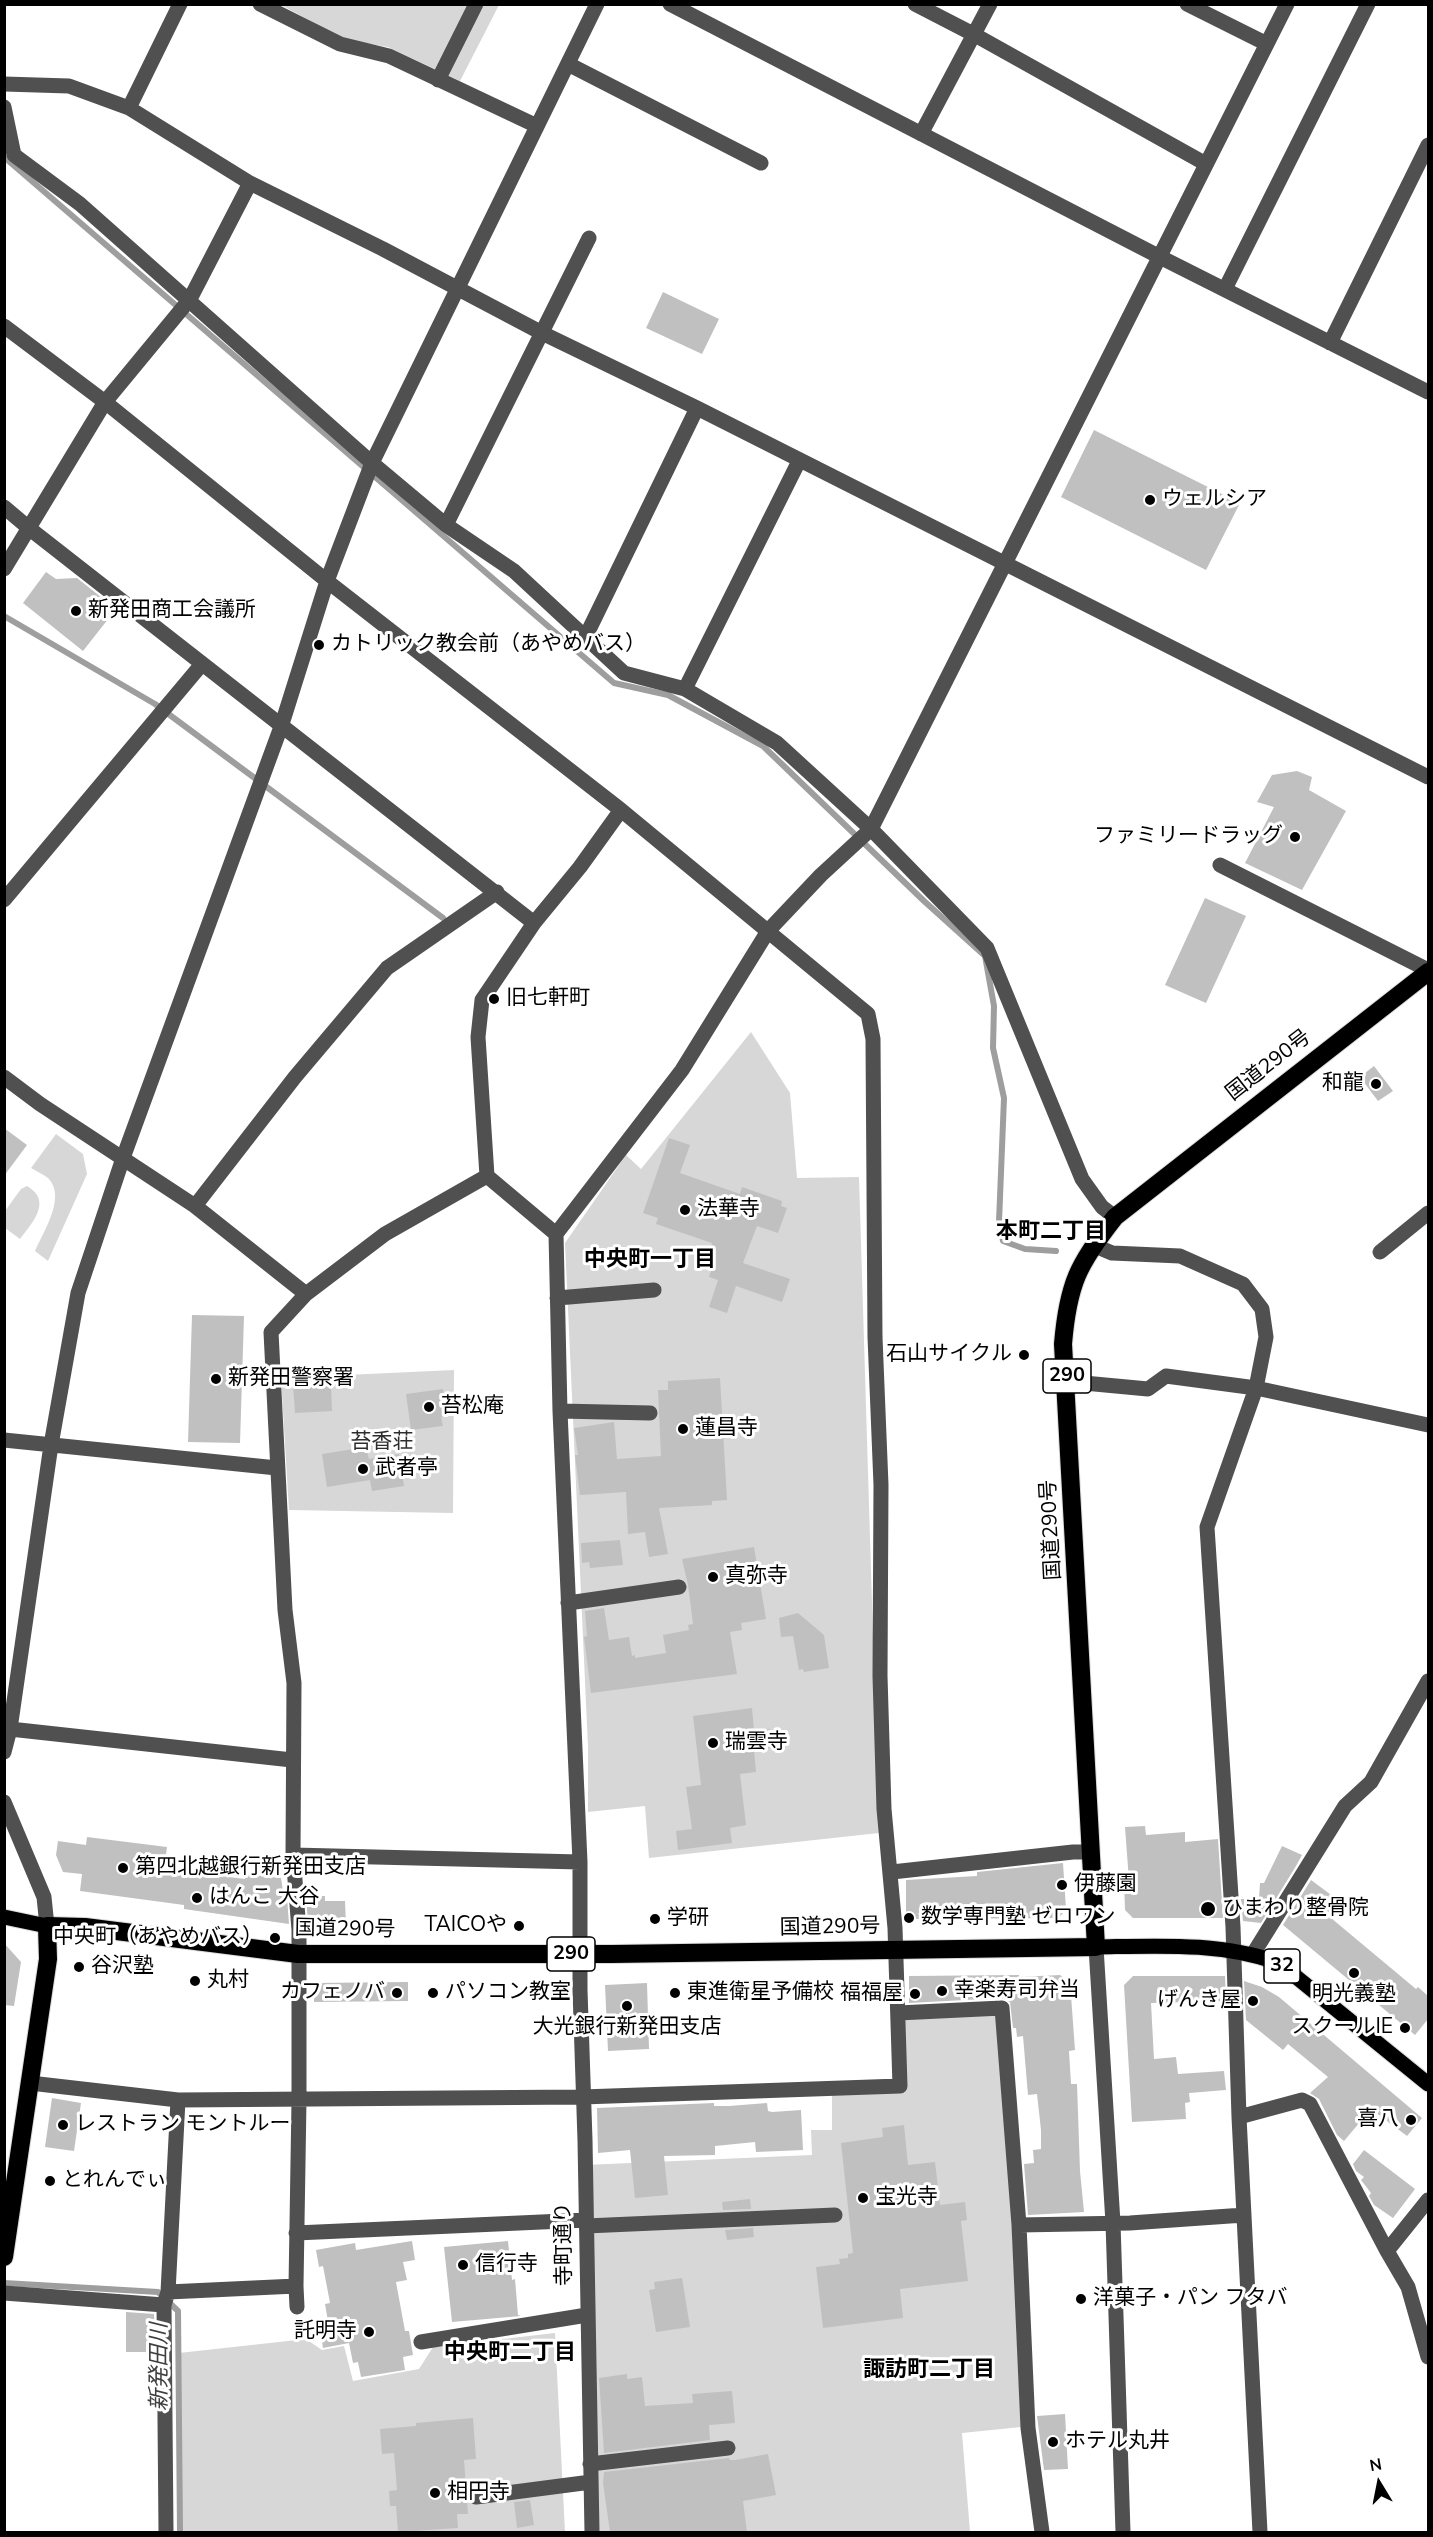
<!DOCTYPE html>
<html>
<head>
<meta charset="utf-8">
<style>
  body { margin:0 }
  #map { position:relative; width:1433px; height:2537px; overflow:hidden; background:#fff; font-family:"Nunito Sans",sans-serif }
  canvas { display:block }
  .frame { position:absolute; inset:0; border:6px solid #000; pointer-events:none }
  .north { position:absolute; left:1349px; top:2453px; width:60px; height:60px; -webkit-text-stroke:4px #fff; paint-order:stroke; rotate:350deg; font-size:16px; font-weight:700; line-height:24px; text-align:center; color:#000 }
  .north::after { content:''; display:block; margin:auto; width:21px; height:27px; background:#000; clip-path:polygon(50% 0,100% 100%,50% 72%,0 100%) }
</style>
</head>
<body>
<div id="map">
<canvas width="1433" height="2537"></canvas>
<div class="frame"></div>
<div class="north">N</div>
</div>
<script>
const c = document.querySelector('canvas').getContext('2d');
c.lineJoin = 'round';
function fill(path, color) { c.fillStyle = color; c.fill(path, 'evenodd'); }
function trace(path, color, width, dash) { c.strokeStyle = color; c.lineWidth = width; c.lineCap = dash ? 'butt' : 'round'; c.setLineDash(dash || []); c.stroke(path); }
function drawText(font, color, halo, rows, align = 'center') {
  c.font = font + ' "Nunito Sans","Noto Sans JP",sans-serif'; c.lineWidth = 6; c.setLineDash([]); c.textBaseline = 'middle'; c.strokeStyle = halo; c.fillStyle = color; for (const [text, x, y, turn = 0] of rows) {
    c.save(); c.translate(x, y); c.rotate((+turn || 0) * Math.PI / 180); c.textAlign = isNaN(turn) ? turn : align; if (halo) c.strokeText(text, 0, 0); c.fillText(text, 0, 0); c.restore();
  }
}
const green = new Path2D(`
  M281 5H499L460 81 388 47 346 40Z
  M751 1032 790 1093 797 1178 859 1177 879 1833 649 1858 645 1806 588 1812V1747L565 1243 626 1155 641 1169Z
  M56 1134 83 1154 87 1174 48 1261 35 1251C43 1232 67 1197 48 1178 43 1174 36 1171 31 1168Z
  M27 1186C53 1201 32 1223 20 1239L5 1228V1211L21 1189Z
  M454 1370 453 1513 289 1510 281 1378Z
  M1002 2008 1021 2427 962 2433 970 2532H592L585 2165 812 2155 811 2130H832V2089L900 2086 898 2013Z
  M555 2333 565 2532H180L179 2353 306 2339 322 2350 344 2346 353 2381 419 2369 433 2347Z`);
const stream = new Path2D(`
  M4 157 614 683 668 695 763 746 924 901 985 956 994 1006 993 1048 1004 1098 999 1222 1003 1241 1025 1249 1056 1251
  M4 616 155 704 443 918
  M4 2283 158 2292 178 2311 180 2532`);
const building = new Path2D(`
  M663 292 719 319 702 354 646 328Z
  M1094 430 1240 503 1206 570 1061 497Z
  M46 572 56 579 77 578 116 609 83 651 23 603Z
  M1297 771 1312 777 1309 790 1346 811 1302 890 1245 863 1274 807 1257 802 1272 775Z
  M1205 898 1246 916 1206 1003 1165 985Z
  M1374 1066 1393 1091 1378 1101 1360 1077Z
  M4 1128 27 1145 4 1176Z
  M669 1138 690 1145 680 1173 740 1194 742 1187 782 1201 781 1206 787 1208 778 1233 757 1226 743 1263 790 1279 782 1302 736 1286 727 1313 709 1307 718 1280 709 1277 713 1264 706 1261 712 1243 656 1224 658 1218 643 1213Z
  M192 1315 244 1316 240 1443 188 1442Z
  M720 1378 727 1500 712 1501V1505L659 1508 668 1554 649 1557 645 1532 628 1534 626 1492 580 1495 575 1455H578L574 1428 614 1422 617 1459 661 1456 658 1390H668V1381Z
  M331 1384 332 1411 295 1413 293 1385Z
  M443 1389 444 1398H448L450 1416 441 1417 443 1426 411 1430 406 1394Z
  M366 1447 369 1459 399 1454 404 1486 372 1491 370 1480 327 1487 322 1454Z
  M620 1540 623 1565 590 1568 589 1562 582 1563 581 1543Z
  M754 1547 766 1619 741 1623 742 1630 730 1632 737 1674 591 1693 584 1637 587 1636 585 1611 604 1608 609 1640 629 1637 632 1656 635 1655V1658L666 1653 663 1635 689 1630 688 1625 693 1624 688 1585 682 1559Z
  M798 1613 824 1635 829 1668 804 1672 803 1669 799 1670 793 1636 781 1637 779 1618Z
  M752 1708 754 1731 770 1729 772 1748 754 1750 756 1772 740 1774 746 1825 730 1828 732 1843 678 1850 676 1831 692 1829 686 1787 701 1785 693 1716Z
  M1145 1826 1146 1835 1185 1832V1842L1218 1839 1223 1918H1133L1125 1910 1124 1881H1129L1125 1827Z
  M87 1837 167 1847 164 1869 245 1879 246 1874 281 1878 284 1897H287L289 1924 184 1909V1905L80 1891 82 1874 63 1872 56 1855 58 1841 86 1845Z
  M1282 1846 1302 1855 1296 1866 1261 1923 1243 1921 1241 1899H1259L1260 1883H1264Z
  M1063 1863 1066 1909 1059 1918 906 1919V1880L977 1876V1872Z
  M1311 1880 1342 1903 1331 1918 1416 1989 1418 1987 1428 1996V2019L1415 2035 1283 1925Z
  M306 1896H325V1901H345L346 1924H308Z
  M4 1943 21 1962 14 2006 4 2005Z
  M1019 1975V1977L1060 1975 1070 1982 1075 2050 1069 2051 1071 2084H1077L1080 2171 1084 2212 1028 2215 1024 2164 1034 2163 1033 2150 1041 2149V2130L1037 2094 1028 2095 1023 2036 1017 2037 1016 2028H1013L1010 2002 1002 1998 909 2003V1976Z
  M1133 1976H1225L1226 2001 1151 2003 1154 2059 1176 2057 1178 2074 1224 2071 1226 2090 1189 2093 1190 2102 1185 2103 1186 2119 1132 2122 1124 1985Z
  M1244 1981 1262 1987 1279 1997 1422 2118 1407 2136 1371 2109 1344 2141 1337 2135 1319 2099 1310 2093 1328 2077 1288 2044 1283 2050 1246 2020Z
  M408 1982V2001L314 2002V1983Z
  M647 1983 649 2049 608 2051 605 1985Z
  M52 2098 81 2103 74 2151 45 2147Z
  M714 2103V2106H729L767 2103 768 2111 772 2112 801 2110 803 2150 756 2152 755 2142 715 2146V2155L664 2156 668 2195 635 2198 630 2150 598 2153 597 2108Z
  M904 2125 908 2165 935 2162 940 2205 965 2202 967 2220 961 2221 968 2281 900 2289 903 2318 823 2328 816 2267 840 2264 839 2259 848 2258V2254L853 2253 841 2143 883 2137 882 2128Z
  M1364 2150 1415 2189 1393 2218 1374 2205 1369 2196 1371 2193 1361 2180 1364 2177 1356 2171 1353 2164Z
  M750 2199 751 2209 723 2210 722 2202Z
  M753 2228 754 2237 727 2240 725 2230Z
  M412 2241 415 2260 403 2262 407 2280 396 2282 405 2331H409L413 2355 403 2357 405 2370 361 2377 358 2362 353 2363 349 2343 323 2348 320 2329 329 2327 325 2304 330 2303 323 2266 319 2267 316 2250 355 2243 356 2250Z
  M508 2241 512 2280 515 2279 518 2315 521 2316 452 2322 444 2247Z
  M682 2278 690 2327 656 2332 649 2290 655 2289 654 2282Z
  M126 2312 154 2314 155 2352H126Z
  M627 2374V2379L642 2377 645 2406 693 2403 692 2394 732 2391 735 2423 709 2425 710 2440 604 2453 599 2378Z
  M1065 2414 1068 2469 1044 2470 1037 2416Z
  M473 2418 476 2459 464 2460 468 2514H457L458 2528 398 2532 396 2506H390L389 2491 397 2490 394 2453 382 2454 380 2429 416 2426V2423Z
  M768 2454 776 2495 743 2501 747 2532H610L603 2483 604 2472 729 2458 730 2460H735Z
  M530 2500 534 2525 517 2528 514 2502Z`);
const minor = new Path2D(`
  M260 4 340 44 389 56 537 126
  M670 4 1160 257 1428 392
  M915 4 975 35 1206 164
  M1187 4 1267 44
  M568 64 761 163
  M438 80 476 4
  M4 84 69 86 129 108 250 183 383 249 542 333 697 408 1428 777
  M4 107 14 155 80 204 372 463 446 525 514 571 624 673 685 689 777 743 871 829 987 948 1082 1179 1102 1207 1115 1217
  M129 108 180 4
  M921 134 990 4
  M1225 289 1368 4
  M4 326 105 402 327 581 621 810 868 1014 873 1039 875 1337 881 1485 880 1676 884 1809 895 1928 900 2086 582 2097 178 2100 30 2083
  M1330 343 1428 145
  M4 507 30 529 534 923
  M446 525 589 238
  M4 569 105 402 190 299 250 183
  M585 638 697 408
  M685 689 799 461
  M1220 865 1428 970
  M4 900 202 664
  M4 1077 40 1104 195 1206 306 1294
  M195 1206 295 1077 387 968 497 892
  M556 1234 487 1176 478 1037 482 1000 534 923 580 867 621 810
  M1093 1245 1112 1253 1180 1256 1243 1284 1262 1309 1266 1337 1256 1388 1207 1527 1233 1927 1239 2117 1260 2532
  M1380 1252 1428 1213
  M557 1298 654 1290
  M1068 1386 1084 1383 1148 1389 1166 1376 1256 1388 1428 1425
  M560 1411 650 1413
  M4 1440 277 1468
  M568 1603 679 1587
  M10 1729 292 1760
  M4 1752 10 1729 51 1445 78 1293 123 1158 282 724 327 581 372 463 597 4
  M4 1802 44 1897 47 1926
  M293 1855 580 1862
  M892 1872 1073 1852H1091
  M1096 1947 1113 2223 1123 2532
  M1253 1954 1345 1806 1371 1782 1428 1681
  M898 2013 1002 2008 1019 2225 1028 2428 1042 2532
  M1239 2117 1302 2100 1310 2104 1387 2251
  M1428 2200 1387 2251 1408 2287 1428 2357
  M1019 2225 1130 2223 1244 2215
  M586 2226 835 2215
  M296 2233 586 2220
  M168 2292 296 2286
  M4 2293 164 2305 166 2532
  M164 2305 168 2292 178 2100
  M297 2307 296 2286 299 2100V1930L293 1855 294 1683 285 1610 271 1332 306 1294 385 1234 487 1176
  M421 2342 587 2315
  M590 2464 728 2448
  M476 2497 591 2482
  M592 2532 585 2140 580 1990V1862L560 1411 556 1234 682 1070 768 931 821 875 871 829 1287 4`);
const major = new Path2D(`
  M4 1917 47 1926
  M1096 1947C1158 1946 1221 1942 1279 1963L1428 2084`);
const highway = new Path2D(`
  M4 2257 48 1959 47 1926 85 1927 298 1954H612L1096 1947 1063 1344C1068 1284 1078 1264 1115 1217L1428 972`);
const markers = [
  [1150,500,6,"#000"],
  [76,611,6,"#000"],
  [319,645,6,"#000"],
  [1295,837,6,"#000"],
  [494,999,6,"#000"],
  [1376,1084,6,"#000"],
  [685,1210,6,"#000"],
  [1024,1355,6,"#000"],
  [216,1379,6,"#000"],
  [429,1407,6,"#000"],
  [683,1429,6,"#000"],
  [363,1469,6,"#000"],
  [713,1577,6,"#000"],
  [713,1743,6,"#000"],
  [123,1868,6,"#000"],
  [1062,1885,6,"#000"],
  [197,1898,6,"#000"],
  [1208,1909,8,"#000"],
  [909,1918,6,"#000"],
  [655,1919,6,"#000"],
  [519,1926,6,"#000"],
  [275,1938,6,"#000"],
  [79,1967,6,"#000"],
  [1354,1973,6,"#000"],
  [195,1981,6,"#000"],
  [942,1991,6,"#000"],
  [397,1993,6,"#000"],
  [433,1993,6,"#000"],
  [675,1993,6,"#000"],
  [915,1994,6,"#000"],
  [1253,2001,6,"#000"],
  [627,2006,6,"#000"],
  [1405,2028,6,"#000"],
  [1411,2120,6,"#000"],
  [63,2125,6,"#000"],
  [50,2181,6,"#000"],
  [863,2198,6,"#000"],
  [463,2265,6,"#000"],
  [1081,2299,6,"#000"],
  [369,2332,6,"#000"],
  [1053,2442,6,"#000"],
  [435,2493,6,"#000"]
];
const shields = [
  [1067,1376,48],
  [571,1954,48],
  [1282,1966,36]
];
const shieldNames = [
  ["290",1067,1376],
  ["290",571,1954],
  ["32",1282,1966]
];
const poiNames = [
  ["ウェルシア",1162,500],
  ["新発田商工会議所",88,611],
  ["カトリック教会前（あやめバス）",331,645],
  ["ファミリードラッグ",1283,837,"right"],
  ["旧七軒町",506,999],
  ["和龍",1364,1084,"right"],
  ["法華寺",697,1210],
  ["石山サイクル",1012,1355,"right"],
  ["新発田警察署",228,1379],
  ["苔松庵",441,1407],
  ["蓮昌寺",695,1429],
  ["武者亭",375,1469],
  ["真弥寺",725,1577],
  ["瑞雲寺",725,1743],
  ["第四北越銀行新発田支店",135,1868],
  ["伊藤園",1074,1885],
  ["はんこ 大谷",209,1898],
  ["ひまわり整骨院",1222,1909],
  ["数学専門塾 ゼロワン",921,1918],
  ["学研",667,1919],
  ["TAICOや",507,1926,"right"],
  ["中央町（あやめバス）",263,1938,"right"],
  ["谷沢塾",91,1967],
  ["丸村",207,1981],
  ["幸楽寿司弁当",954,1991],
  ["カフェノバ",385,1993,"right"],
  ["パソコン教室",445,1993],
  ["東進衛星予備校",687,1993],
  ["福福屋",903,1994,"right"],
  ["明光義塾",1354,1995,"center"],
  ["げんき屋",1241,2001,"right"],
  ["大光銀行新発田支店",627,2028,"center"],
  ["スクールIE",1393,2028,"right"],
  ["喜八",1399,2120,"right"],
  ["レストラン モントルー",75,2125],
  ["とれんでぃ",62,2181],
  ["宝光寺",875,2198],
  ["信行寺",475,2265],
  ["洋菓子・パン フタバ",1093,2299],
  ["託明寺",357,2332,"right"],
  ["ホテル丸井",1065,2442],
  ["相円寺",447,2493]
];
const streetNames = [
  ["国道290号",1269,1066,-38],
  ["国道290号",1052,1530,-93],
  ["国道290号",830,1928,-1],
  ["国道290号",345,1930,1],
  ["寺町通り",565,2244,-91]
];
const parkNames = [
  ["苔香荘",382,1443]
];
const neighbourhoodNames = [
  ["本町二丁目",1051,1233],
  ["中央町一丁目",650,1261],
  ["中央町二丁目",510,2354],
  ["諏訪町二丁目",929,2371]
];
const waterNames = [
  ["新発田川",161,2367,-90]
];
fill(green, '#d7d7d7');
trace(stream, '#9e9e9e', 6);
fill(building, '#c0c0c0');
trace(major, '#dbdbdb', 17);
trace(highway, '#dbdbdb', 20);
trace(minor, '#505050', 15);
trace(major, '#000', 15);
trace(highway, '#000', 18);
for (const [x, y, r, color] of markers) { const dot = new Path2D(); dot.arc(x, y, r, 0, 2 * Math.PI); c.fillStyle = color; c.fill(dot); trace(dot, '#fff', 2); }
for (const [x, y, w] of shields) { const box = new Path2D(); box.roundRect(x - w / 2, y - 17, w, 34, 4.5); c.fillStyle = '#fff'; c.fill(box); trace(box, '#000', 1.5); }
drawText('bold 20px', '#000', null, shieldNames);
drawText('21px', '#000', '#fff', poiNames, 'left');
drawText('21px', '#000', '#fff', streetNames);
drawText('21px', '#2e2e2e', '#fff', parkNames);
drawText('bold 22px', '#000', '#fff', neighbourhoodNames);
drawText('italic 22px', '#3f3f3f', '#fff', waterNames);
</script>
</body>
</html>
